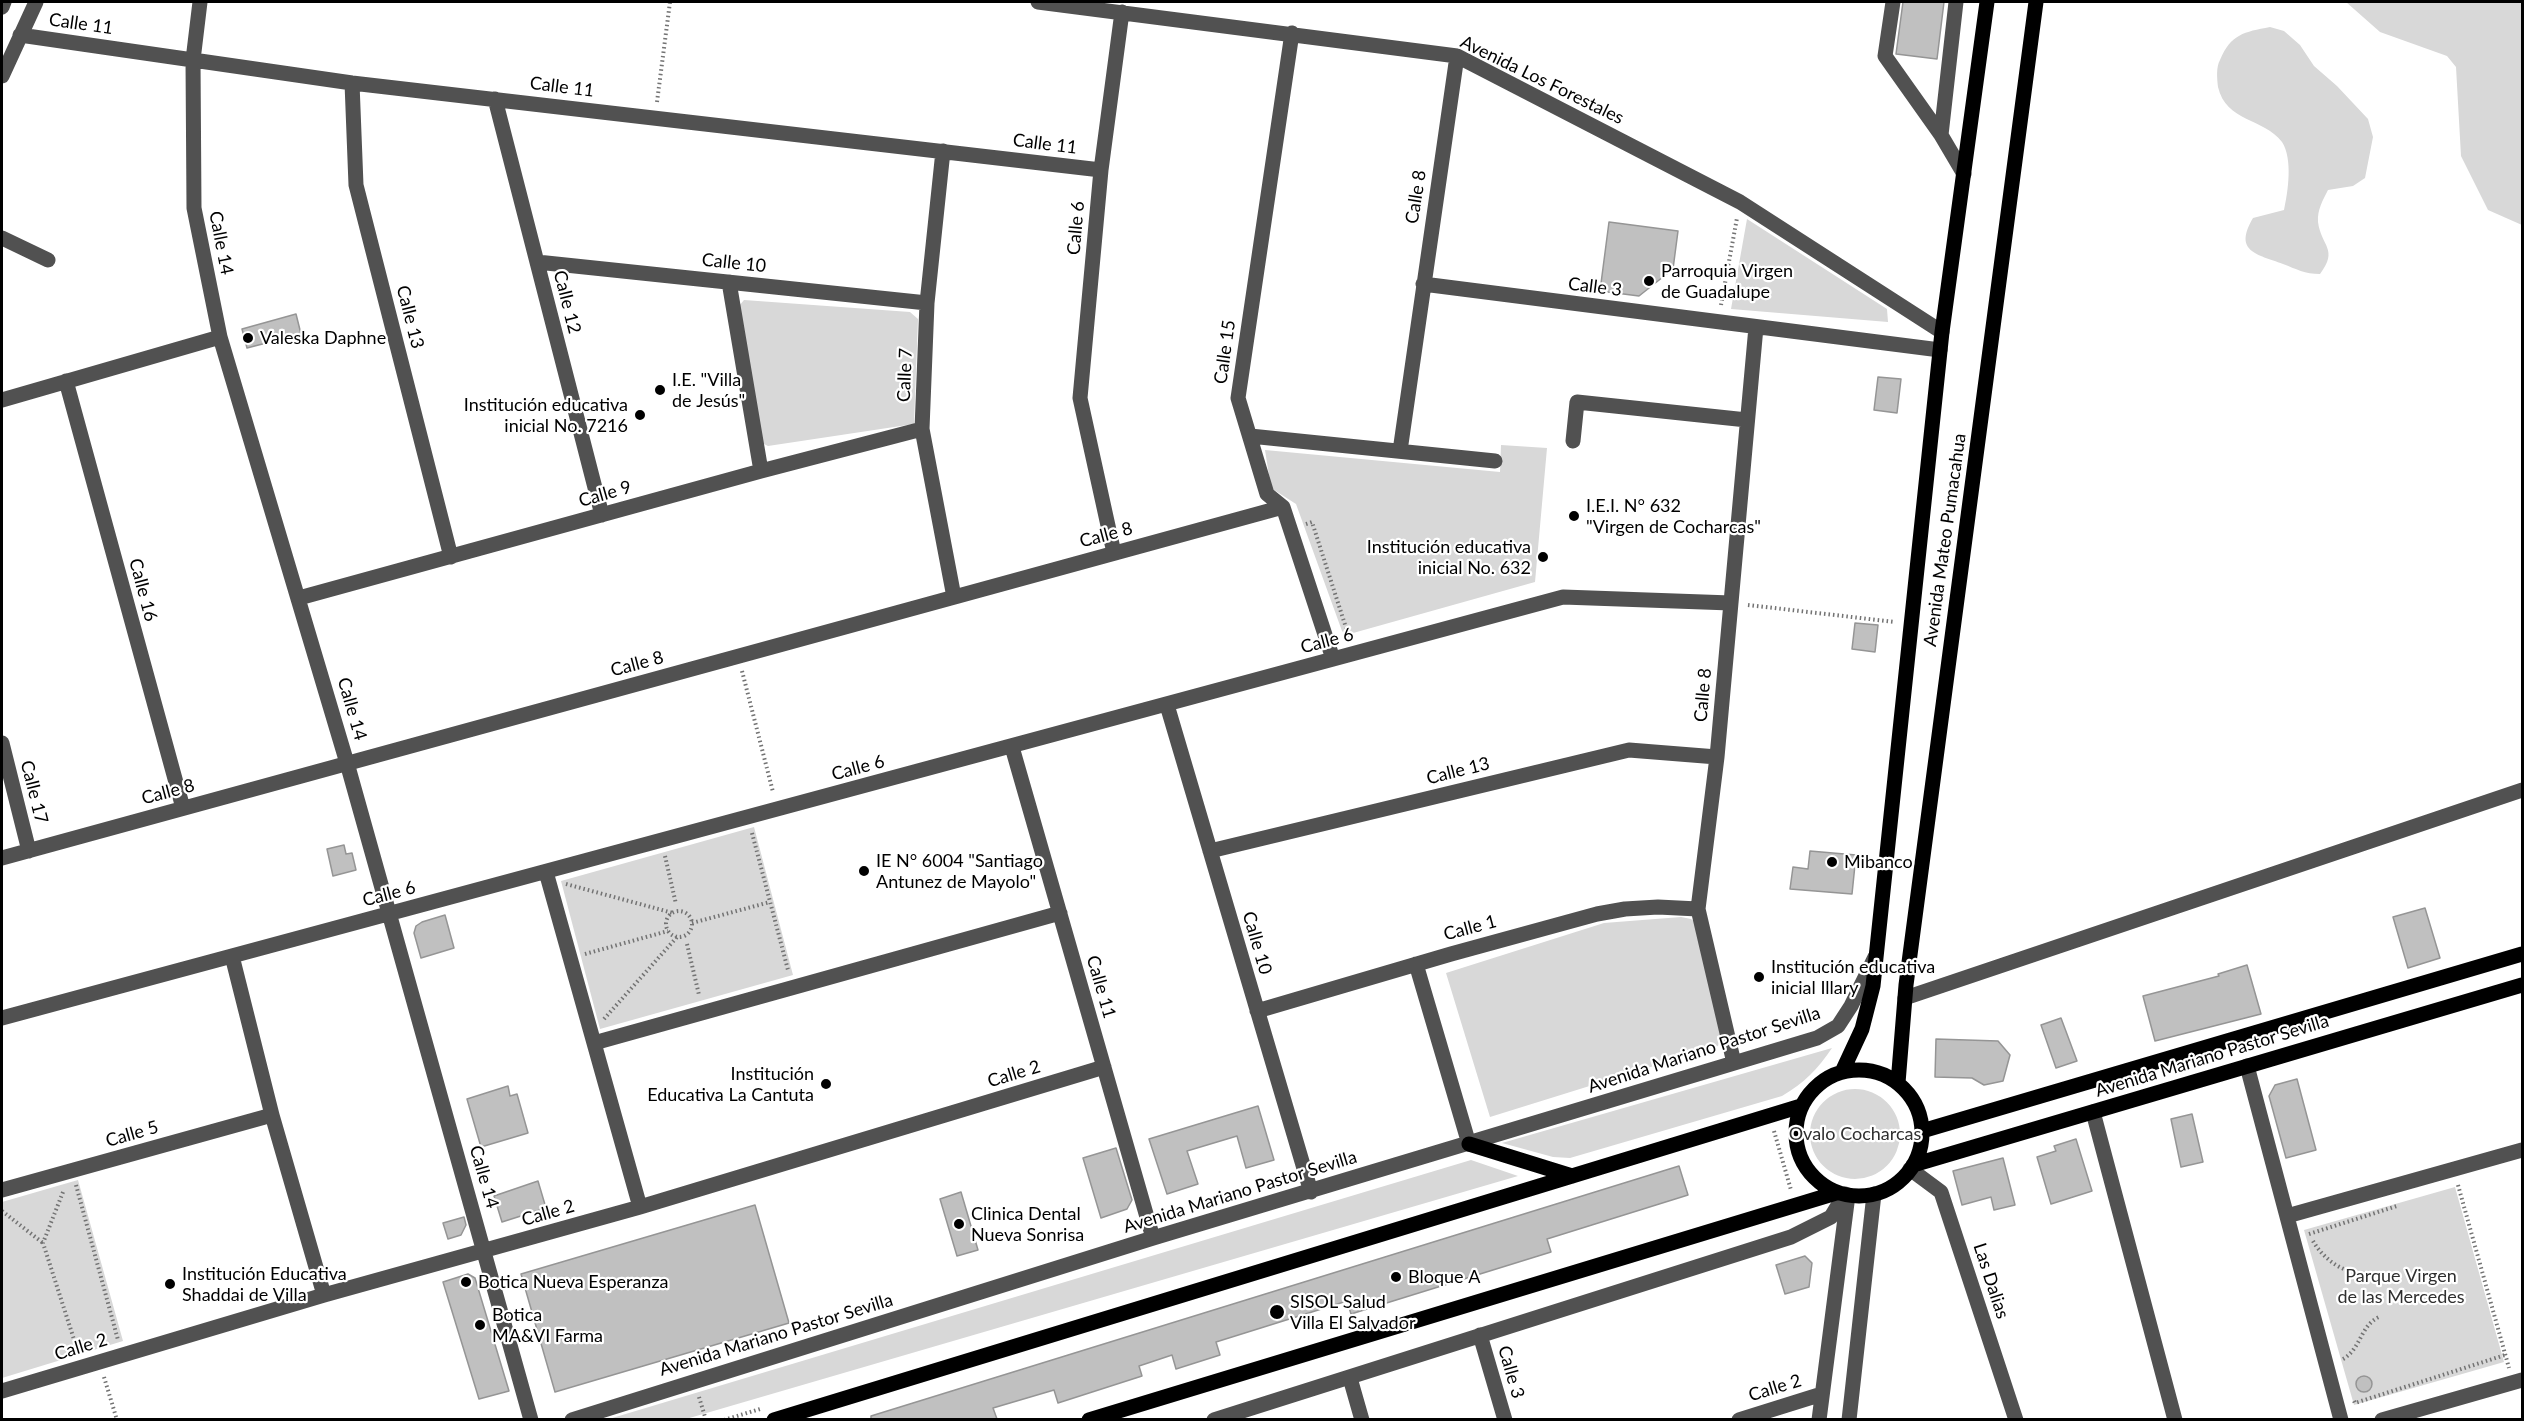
<!DOCTYPE html>
<html>
<head>
<meta charset="utf-8">
<style>
  body { margin:0 }
  #map { position:relative; width:2524px; height:1421px; overflow:hidden; background:#fff; font-family:Lato,sans-serif }
  canvas { display:block }
  .frame { position:absolute; inset:0; border:3px solid #000; pointer-events:none }
</style>
</head>
<body>
<div id="map">
<canvas width="2524" height="1421"></canvas>
<div class="frame"></div>
</div>
<script>
const c = document.querySelector('canvas').getContext('2d');
c.lineJoin = 'round';
function fill(path, color) { c.fillStyle = color; c.fill(path, 'evenodd'); }
function trace(path, color, width, dash) { c.strokeStyle = color; c.lineWidth = width; c.lineCap = dash ? 'butt' : 'round'; c.setLineDash(dash || []); c.stroke(path); }
function drawText(font, color, halo, rows, align = 'center') {
  c.font = font + ' Lato,sans-serif'; c.lineWidth = 4.5; c.setLineDash([]); c.textBaseline = 'middle'; c.strokeStyle = halo; c.fillStyle = color; for (const [text, x, y, turn = 0] of rows) {
    c.save(); c.translate(x, y); c.rotate((+turn || 0) * Math.PI / 180); c.textAlign = isNaN(turn) ? turn : align; if (halo) c.strokeText(text, 0, 0); c.fillText(text, 0, 0); c.restore();
  }
}
const green = new Path2D(`
  M2346 2H2522V225L2488 210 2461 156 2456 67 2447 56 2380 32Z
  M2270 27 2284 31 2300 45 2314 66 2337 86 2368 119 2373 137 2365 178 2353 186 2328 190C2323 200 2317 210 2318 222 2321 246 2339 249 2320 274 2305 274 2296 269 2283 264 2257 254 2233 252 2253 218L2284 210C2288 192 2293 159 2282 142 2264 118 2226 122 2218 87 2217 78 2216 67 2220 60 2231 34 2244 32 2270 27Z
  M1747 219 1887 309 1888 322 1731 309Z
  M744 300 910 312 918 319 914 424 768 446 762 443 739 306Z
  M1501 445 1547 448 1535 582 1346 635 1342 631 1296 504 1271 488 1265 450 1500 472Z
  M754 827 793 975 600 1029 561 881Z
  M1681 917 1691 919 1695 922 1721 1034 1718 1046 1490 1117 1446 973 1604 923Z
  M1832 1048C1818 1069 1804 1083 1782 1096L1570 1158 1553 1157 1502 1143Z
  M1810 1134a45 45 0 1 1 90 0a45 45 0 1 1-90 0Z
  M1471 1160 1518 1176 686 1419H609Z
  M78 1180 123 1341 2 1378V1202Z
  M2455 1187 2504 1362 2354 1405 2304 1230Z`);
const building = new Path2D(`
  M1903 2H1944L1937 59 1896 54Z
  M1609 222 1678 231 1673 269 1639 296 1600 291Z
  M296 314 301 334 247 348 242 329Z
  M1878 377 1901 379 1897 413 1874 410Z
  M1855 623 1878 625 1875 652 1852 649Z
  M344 845 346 854 352 853 356 870 333 876 327 849Z
  M1810 851 1856 855 1852 894 1790 889 1793 867 1808 869Z
  M2425 908 2440 958 2408 968 2393 917Z
  M445 915 454 948 421 958 414 933 416 926 422 922Z
  M2247 965 2261 1014 2155 1041 2143 996 2219 976 2218 974Z
  M2061 1018 2077 1061 2056 1068 2041 1025Z
  M1936 1039 1998 1041 2010 1055 2003 1081 1984 1085 1972 1078 1935 1077Z
  M2297 1079 2316 1150 2286 1158 2269 1096 2275 1085Z
  M508 1086 510 1096 517 1094 528 1133 481 1147 467 1099Z
  M1258 1106 1274 1160 1246 1168 1237 1136 1187 1151 1198 1184 1167 1194 1149 1139Z
  M2192 1114 2203 1162 2181 1167 2171 1119Z
  M2076 1139 2092 1191 2051 1204 2037 1157 2056 1151 2054 1146Z
  M1116 1148 1132 1200 1127 1209 1101 1218 1083 1158Z
  M2003 1158 2015 1205 1994 1210 1991 1197 1962 1205 1953 1171Z
  M1679 1166 1688 1195 1547 1239 1551 1252 1351 1314 1347 1301 1216 1342 1220 1355 1176 1369 1172 1355 1139 1366 1142 1376 1058 1403 1054 1390 993 1408 997 1419H871V1416Z
  M538 1181 546 1208 502 1222 494 1196Z
  M961 1192 978 1250 957 1256 940 1199Z
  M755 1205 789 1323 555 1392 521 1274Z
  M464 1217 466 1225 461 1235 448 1239 443 1223Z
  M1805 1256 1812 1263 1809 1287 1785 1294 1776 1265Z
  M468 1274 475 1278 509 1391 479 1399 443 1282Z
  M2356 1384a8 8 0 1 1 16 0a8 8 0 1 1-16 0Z`);
const path = new Path2D(`
  M657 102 670 2
  M1721 305 1737 218
  M1306 524 1312 522 1349 637
  M1748 605 1895 622
  M742 671 773 792
  M752 833 788 970
  M665 856 676 904
  M566 884 673 913
  M666 924a13 13 0 1 1 26 0a13 13 0 1 1-26 0Z
  M692 923 770 902
  M687 944 699 995
  M585 954 668 931
  M604 1019 677 937
  M1774 1131 1791 1190
  M76 1185 118 1340
  M2458 1185 2509 1368
  M63 1192 43 1243 78 1352
  M2 1211 43 1243
  M2309 1234 2397 1206
  M2313 1241C2324 1260 2345 1275 2367 1273
  M2343 1359C2361 1349 2360 1326 2379 1317
  M104 1377 117 1420
  M699 1397 706 1420
  M2354 1401 2355 1403 2505 1355
  M724 1420 760 1409`);
const minor = new Path2D(`
  M200 2 193 60 194 208 220 337 347 763 531 1420
  M1038 2 1457 56 1740 202 1942 332
  M1893 2 1885 56 1941 135
  M1956 2 1941 135 1964 174
  M2 7 4 2
  M1292 33 1238 398 1267 494 1283 507 1333 659
  M20 35 352 83 1101 170
  M2 76 36 2
  M352 83 356 185 451 557
  M495 99 602 515
  M943 151 927 303 922 429 954 597
  M2 238 48 260
  M537 262 927 303
  M729 282 761 471
  M1423 284 1940 350
  M66 381 183 808
  M2 400 220 337
  M1250 436 1495 461
  M1573 441 1577 402 1747 420
  M1400 451 1457 56
  M1114 553 1080 398 1101 170 1122 12
  M299 598 761 471 922 429
  M1167 705 1311 1192
  M2 743 29 851
  M1012 747 1153 1238
  M1210 851 1629 750 1717 757
  M2 858 1283 507
  M546 872 640 1207
  M232 956 272 1115 324 1295
  M1416 964 1469 1144
  M1905 998 2522 790
  M1257 1011 1451 954 1597 914 1625 909 1658 907 1698 909
  M2 1018 1563 597 1731 603
  M594 1043 1060 913
  M1734 1063 1698 909 1717 757 1756 327
  M2247 1066 2341 1420
  M2093 1112 2175 1420
  M1910 1169 1941 1192 2016 1420
  M2 1190 272 1115
  M2287 1216 2522 1150
  M1480 1335 1505 1420
  M1350 1378 1362 1420
  M2 1391 324 1295 640 1207 1104 1067
  M572 1420 1153 1238 1817 1038 1838 1026 1851 1006 1875 957
  M1214 1420 1791 1237 1831 1217 1845 1194
  M1739 1420 1822 1394
  M1819 1420 1848 1195
  M1849 1420 1874 1194
  M2382 1420 2522 1380`);
const major = new Path2D(`
  M1796 1133a63 63 0 1 1 126 0a63 63 0 1 1-126 0Z
  M1842 1072 1862 1029 1873 986 1942 332 1987 2
  M1898 1083 1906 985 2036 2
  M1922 1131 2522 954
  M1469 1144 1572 1176
  M1913 1165 2522 985
  M774 1420 1801 1106
  M1089 1420 1836 1193`);
const markers = [
  [1649,281,6,"#000"],
  [248,338,6,"#000"],
  [660,390,6,"#000"],
  [640,415,6,"#000"],
  [1574,516,6,"#000"],
  [1543,557,6,"#000"],
  [1832,862,6,"#000"],
  [864,871,6,"#000"],
  [1759,977,6,"#000"],
  [826,1084,6,"#000"],
  [959,1224,6,"#000"],
  [1396,1277,6,"#000"],
  [466,1282,6,"#000"],
  [170,1284,6,"#000"],
  [1277,1312,8,"#000"],
  [480,1325,6,"#000"]
];
const streetNames = [
  ["Calle 11",81,24,8],
  ["Avenida Los Forestales",1542,80,26],
  ["Calle 11",562,87,7],
  ["Calle 11",1045,144,7],
  ["Calle 8",1416,197,-81],
  ["Calle 6",1076,228,-85],
  ["Calle 14",221,243,79],
  ["Calle 10",734,263,6],
  ["Calle 3",1595,287,7],
  ["Calle 12",567,302,76],
  ["Calle 13",410,317,76],
  ["Calle 15",1225,352,-82],
  ["Calle 7",905,375,-88],
  ["Calle 9",605,494,-16],
  ["Calle 8",1106,535,-15],
  ["Avenida Mateo Pumacahua",1945,540,-82],
  ["Calle 16",143,590,75],
  ["Calle 6",1327,641,-15],
  ["Calle 8",637,664,-15],
  ["Calle 8",1703,695,-85],
  ["Calle 14",352,709,74],
  ["Calle 6",858,768,-15],
  ["Calle 13",1458,771,-14],
  ["Calle 17",34,792,76],
  ["Calle 8",168,792,-15],
  ["Calle 6",389,894,-15],
  ["Calle 1",1470,928,-15],
  ["Calle 10",1257,943,74],
  ["Calle 11",1101,987,74],
  ["Avenida Mariano Pastor Sevilla",1704,1050,-18],
  ["Avenida Mariano Pastor Sevilla",2212,1056,-17],
  ["Calle 2",1014,1074,-17],
  ["Calle 5",132,1134,-16],
  ["Calle 14",484,1177,74],
  ["Avenida Mariano Pastor Sevilla",1240,1192,-17],
  ["Calle 2",548,1213,-16],
  ["Las Dalias",1991,1281,72],
  ["Avenida Mariano Pastor Sevilla",776,1335,-17],
  ["Calle 2",81,1347,-17],
  ["Calle 3",1511,1372,74],
  ["Calle 2",1775,1388,-17]
];
const poiNames = [
  ["Parroquia Virgen",1661,271],
  ["de Guadalupe",1661,292],
  ["Valeska Daphne",260,338],
  ["I.E. \"Villa",672,380],
  ["de Jesús\"",672,401],
  ["Institución educativa",628,405,"right"],
  ["inicial No. 7216",628,426,"right"],
  ["I.E.I. N° 632",1586,506],
  ["\"Virgen de Cocharcas\"",1586,527],
  ["Institución educativa",1531,547,"right"],
  ["inicial No. 632",1531,568,"right"],
  ["IE N° 6004 \"Santiago",876,861],
  ["Antunez de Mayolo\"",876,882],
  ["Mibanco",1844,862],
  ["Institución educativa",1771,967],
  ["inicial Illary",1771,988],
  ["Institución",814,1074,"right"],
  ["Educativa La Cantuta",814,1095,"right"],
  ["Clinica Dental",971,1214],
  ["Nueva Sonrisa",971,1235],
  ["Institución Educativa",182,1274],
  ["Shaddai de Villa",182,1295],
  ["Bloque A",1408,1277],
  ["Botica Nueva Esperanza",478,1282],
  ["SISOL Salud",1290,1302],
  ["Villa El Salvador",1290,1323],
  ["Botica",492,1315],
  ["MA&VI Farma",492,1336]
];
const parkNames = [
  ["Ovalo Cocharcas",1855,1134],
  ["Parque Virgen",2401,1276],
  ["de las Mercedes",2401,1297]
];
fill(green, '#d8d8d8');
fill(building, '#c0c0c0');
trace(building, '#959595', 1.5);
trace(path, '#737373', 4, [1.5, 3]);
trace(minor, '#515151', 15);
trace(major, '#000', 15);
for (const [x, y, r, color] of markers) { const dot = new Path2D(); dot.arc(x, y, r, 0, 2 * Math.PI); c.fillStyle = color; c.fill(dot); trace(dot, '#fff', 2); }
drawText('18px', '#000', '#fff', streetNames);
drawText('18px', '#000', '#fff', poiNames, 'left');
drawText('18px', '#2f2f2f', '#fff', parkNames);
</script>
</body>
</html>
